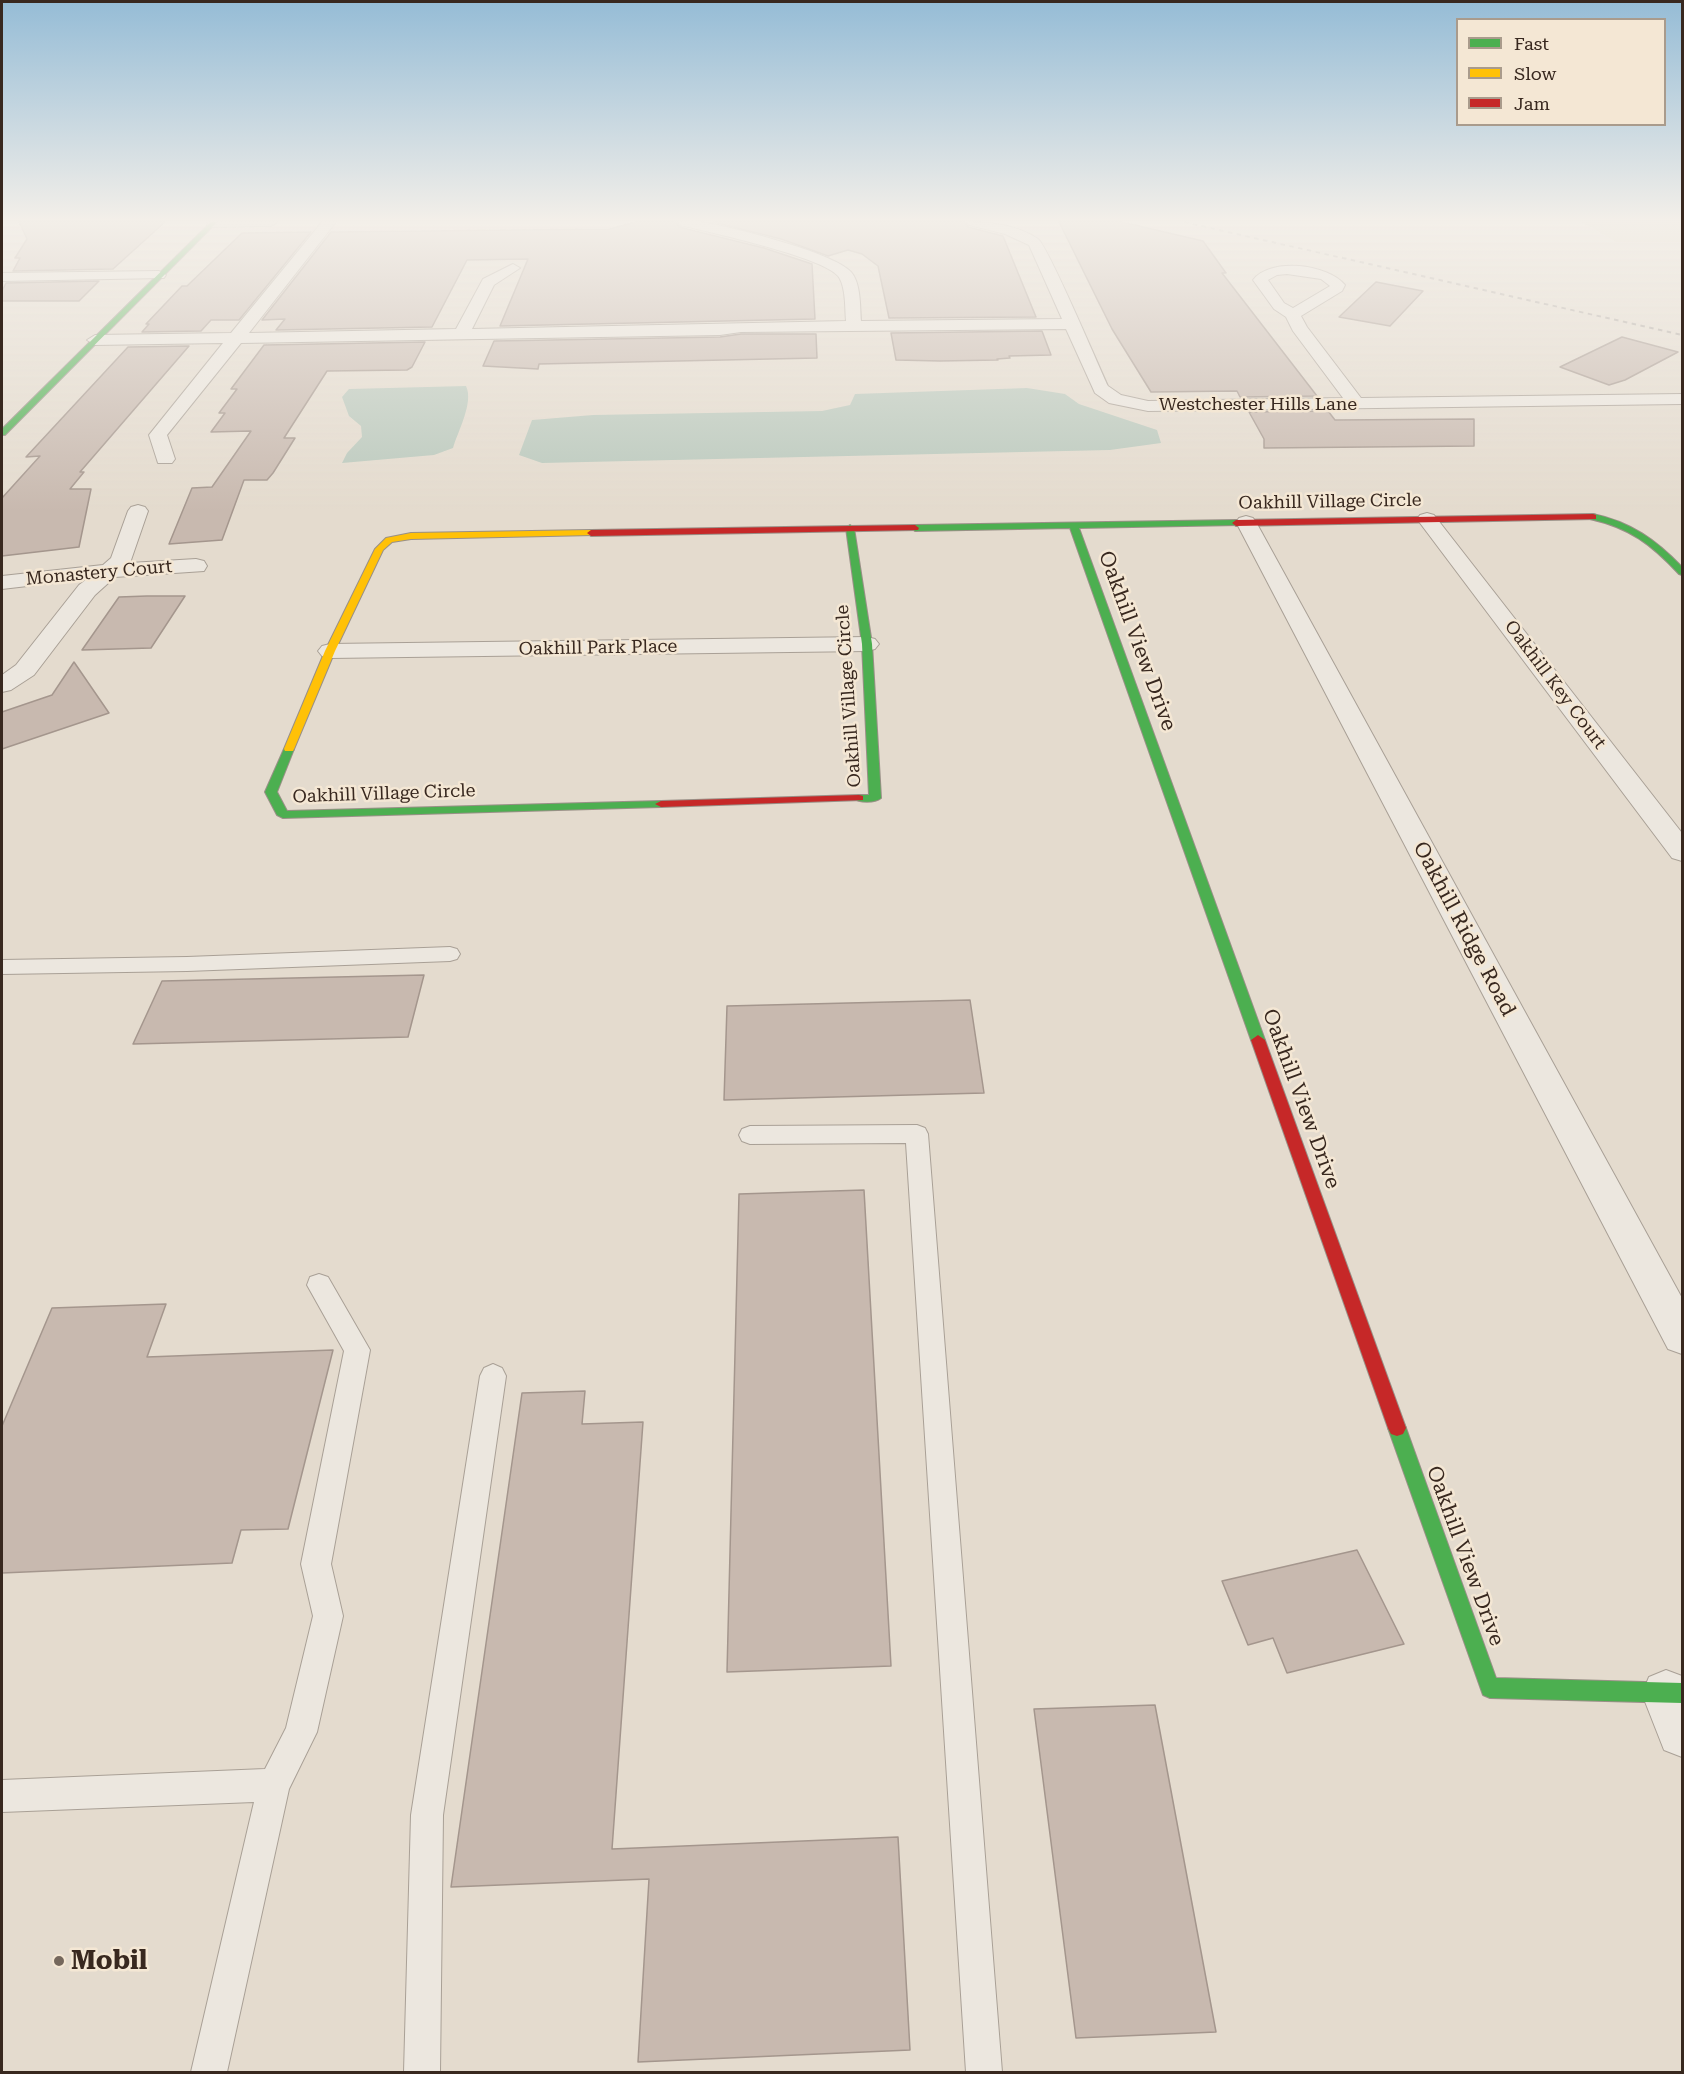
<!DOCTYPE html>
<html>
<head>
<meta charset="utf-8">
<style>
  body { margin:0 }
  #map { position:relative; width:1684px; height:2074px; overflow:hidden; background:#e4dbce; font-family:"Roboto Serif",serif }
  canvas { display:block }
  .frame { position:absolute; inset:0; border:3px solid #38281f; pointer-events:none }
  .legend { position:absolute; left:1456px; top:18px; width:210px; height:108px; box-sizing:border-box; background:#f4e7d4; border:2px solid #a99b8c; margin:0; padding:8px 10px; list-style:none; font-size:18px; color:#38281f }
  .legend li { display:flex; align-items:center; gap:12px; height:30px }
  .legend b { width:30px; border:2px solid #a99b8c }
</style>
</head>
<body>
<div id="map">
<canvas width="1684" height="2074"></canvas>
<div class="frame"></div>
<ul class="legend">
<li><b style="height:8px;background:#4caf50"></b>Fast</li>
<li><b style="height:8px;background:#ffc107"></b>Slow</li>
<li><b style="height:8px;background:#c62828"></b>Jam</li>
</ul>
</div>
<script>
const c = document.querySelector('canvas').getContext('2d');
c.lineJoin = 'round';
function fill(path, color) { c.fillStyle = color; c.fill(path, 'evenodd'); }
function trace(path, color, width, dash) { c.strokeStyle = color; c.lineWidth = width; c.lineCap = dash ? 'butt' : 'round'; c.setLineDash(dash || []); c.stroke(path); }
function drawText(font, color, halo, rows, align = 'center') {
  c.font = font + ' "Roboto Serif",serif'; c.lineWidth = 5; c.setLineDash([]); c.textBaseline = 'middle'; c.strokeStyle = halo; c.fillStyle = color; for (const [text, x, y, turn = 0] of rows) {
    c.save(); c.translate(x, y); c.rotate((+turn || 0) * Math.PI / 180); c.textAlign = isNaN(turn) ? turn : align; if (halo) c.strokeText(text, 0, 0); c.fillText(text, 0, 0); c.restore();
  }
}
const farmland = new Path2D(`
  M1582 222H1682V242H1616Z`);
const water = new Path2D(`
  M466 386C474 402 458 431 453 448L434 455 342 463 347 453 362 437 361 426 349 416 342 397 349 389Z
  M1027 388 1065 394 1079 404 1157 430 1161 443 1110 450 542 463 519 455 532 420 593 415 822 411 850 405 855 394Z`);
const building = new Path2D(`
  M19 222H165L113 269 13 271 20 258H15L27 239Z
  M635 222H676L679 227 764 248 812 264 815 319 500 326 528 259 467 260 432 327 276 330 285 319 262 320 331 232 610 229Z
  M713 222H965L968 227 1003 236 1036 317 889 318 878 266 862 254 848 250 828 256 781 239Z
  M1059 222H1122L1203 241 1226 273H1222L1317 396 1240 397 1237 391 1151 392 1112 329Z
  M311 232 239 320H211L201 331 142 332 149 324H146L182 286H187L242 233Z
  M99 281 79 301H2V291L6 283Z
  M1376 282 1423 291 1390 326 1339 317Z
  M1042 331 1051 355 1009 356 1010 358 997 359 998 360 940 361 896 360 891 333Z
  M741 334H816L817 358 539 364 538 369 483 366 494 341 720 337Z
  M1622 337 1678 352 1625 380 1609 385 1560 367Z
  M425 342 412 367 407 370 327 371 284 438H295L273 473 267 480H244L222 540 169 544 192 488 212 487 251 431 211 432 225 413H219L237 389H231L264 345Z
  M189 346 80 472H84L70 489H91L79 547 2 556V498L40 456 26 457 128 347Z
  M1328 411 1335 420 1474 419V446L1264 448V439L1249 412Z
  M147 596H185L151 648 82 650 119 597Z
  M74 662 109 713 2 749V712L52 695Z
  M424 975 408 1037 133 1044 162 981Z
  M970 1000 984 1093 724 1100 727 1006Z
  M864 1190 891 1666 727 1672 739 1194Z
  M166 1304 147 1357 333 1350 288 1529 241 1530 232 1563 2 1573V1426L52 1308Z
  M585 1391 582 1424 643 1422 612 1849 898 1837 910 2050 638 2062 649 1879 451 1887 522 1393Z
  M1357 1550 1404 1644 1287 1673 1273 1638 1248 1645 1222 1581Z
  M1155 1705 1216 2032 1076 2038 1034 1709Z`);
const lane = new Path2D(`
  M450 947 457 949 460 954 457 959 450 961 187 971 2 974V960L187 957Z
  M917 1125 925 1128 928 1134 1002 2072H966L906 1143 750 1144 742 1141 739 1135 742 1129 750 1126Z
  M319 1274 328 1277 370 1350 331 1564 343 1616 317 1732 289 1789 227 2072H191L254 1802 2 1812V1780L265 1769 286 1728 313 1616 301 1564 344 1351 307 1285 310 1277Z
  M493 1364 502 1368 506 1376 443 1815 440 2072H404L411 1815 480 1376 484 1368Z`);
const street = new Path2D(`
  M207 222H278L271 226 213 227 208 226Z
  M322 222H336L249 333 456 329 483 279 513 264 520 268 494 285 472 329 846 321C845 309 846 286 838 276 823 257 709 232 680 225L678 222C686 222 694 221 702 222 731 227 833 252 851 272 861 283 860 307 861 321L1062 319 1029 245 1005 234 969 225 967 222C991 222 1018 225 1038 239 1048 246 1099 367 1108 386L1121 395 1148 401 1343 398 1293 331 1286 317 1274 309 1253 280C1270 257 1328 264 1345 285L1342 291 1301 316 1307 327 1361 398 1682 394V404L1148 411 1109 403 1095 393 1066 329 741 332 720 335 241 343 167 435 175 459 172 463H158L149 435 223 343 95 345 87 340 95 335 231 333ZM1287 274 1321 279 1330 286 1293 308 1284 303 1268 280 1277 275Z
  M159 271 166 275 164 278 2 281V273Z
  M138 505 145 507 148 511 130 563 196 559 204 561 207 566 204 571 115 577 95 595 34 675 11 690 2 692V675L16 665 79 585 87 579 2 589V576L103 565 111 558 128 511 131 507Z
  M1427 513 1434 515 1682 833V861L1672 858 1420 523 1417 519 1420 515Z
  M1246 516 1253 518 1256 522 1682 1298V1354L1668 1349 1236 522 1239 518Z
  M867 637 875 639 879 644 875 649 867 651 330 658 322 656 318 651 322 646 330 644Z
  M1666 1670 1682 1676V1757L1664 1750 1642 1694 1649 1677Z`);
const fast = new Path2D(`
  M211 222H217L5 435H2V429Z
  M1593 514C1631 522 1656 540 1682 567V575L1679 574C1651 544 1630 528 1590 519V515Z
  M1236 520 1240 523 1239 525 1079 528 1265 1040 1258 1045 1251 1040 1070 528 915 531 911 528 915 525Z
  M850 525 854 528 872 644 881 798C875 803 859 803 853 798L859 795H869L862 644 846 528Z
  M289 746 294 749 277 792 287 811 661 801 667 804 661 807 283 818 277 815 265 792 284 749Z
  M1397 1420 1403 1422 1406 1428 1496 1678 1682 1683V1703L1490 1698 1483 1695 1388 1428 1391 1422Z`);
const slow = new Path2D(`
  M591 530 595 533 594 535 411 539 392 542 383 550 335 651 294 749 293 751H285L284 749 325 651 375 549 386 538 411 533Z`);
const jam = new Path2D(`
  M1593 514 1596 515V519L1236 526 1232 523 1236 520Z
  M915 525 919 528 918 530 591 536 587 533 591 530Z
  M859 795 863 796V800L661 807 655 804 661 801Z
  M1258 1035 1265 1040 1406 1428 1403 1434 1397 1436 1391 1434 1388 1428 1251 1040Z`);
const rail = new Path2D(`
  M1184 222 1682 335`);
const markers = [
  [59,1961,6,"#74675c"]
];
const farStreetnames = [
  ["Westchester Hills Lane",1258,405],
  ["Oakhill Village Circle",1330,502,-1],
  ["Monastery Court",99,573,-5],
  ["Oakhill Park Place",598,648,-1],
  ["Oakhill Key Court",1555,685,53],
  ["Oakhill Village Circle",849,696,-94],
  ["Oakhill Village Circle",384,794,-2]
];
const streetNames = [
  ["Oakhill View Drive",1137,641,70],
  ["Oakhill Ridge Road",1464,929,62],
  ["Oakhill View Drive",1301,1099,70],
  ["Oakhill View Drive",1465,1556,70]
];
const nearPoinames = [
  ["Mobil",71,1961]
];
fill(farmland, '#e3d8bf');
fill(water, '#b9c8bc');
fill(building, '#c8b9af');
trace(building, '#a4968d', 1.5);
trace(lane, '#a9a096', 2);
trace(street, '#a9a096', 2);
trace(fast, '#999087', 2);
trace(slow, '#999087', 2);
trace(jam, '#999087', 2);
fill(lane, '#ece7df');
fill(street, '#ece7df');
fill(fast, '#4caf50');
fill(slow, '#ffc107');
fill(jam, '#c62828');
trace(rail, '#aca59f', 2, [4.5, 4.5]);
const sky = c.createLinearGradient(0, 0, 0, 512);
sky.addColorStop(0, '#95bcd6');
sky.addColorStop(0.43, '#f3efe9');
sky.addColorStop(1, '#f3efe900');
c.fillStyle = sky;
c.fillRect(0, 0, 1684, 512);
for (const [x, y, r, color] of markers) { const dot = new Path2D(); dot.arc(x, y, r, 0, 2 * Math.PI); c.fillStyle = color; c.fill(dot); trace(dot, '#f4e7d4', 2); }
drawText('18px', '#38281f', '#f4e7d4', farStreetnames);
drawText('21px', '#38281f', '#f4e7d4', streetNames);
drawText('bold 26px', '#38281f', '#f4e7d4', nearPoinames, 'left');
</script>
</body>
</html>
